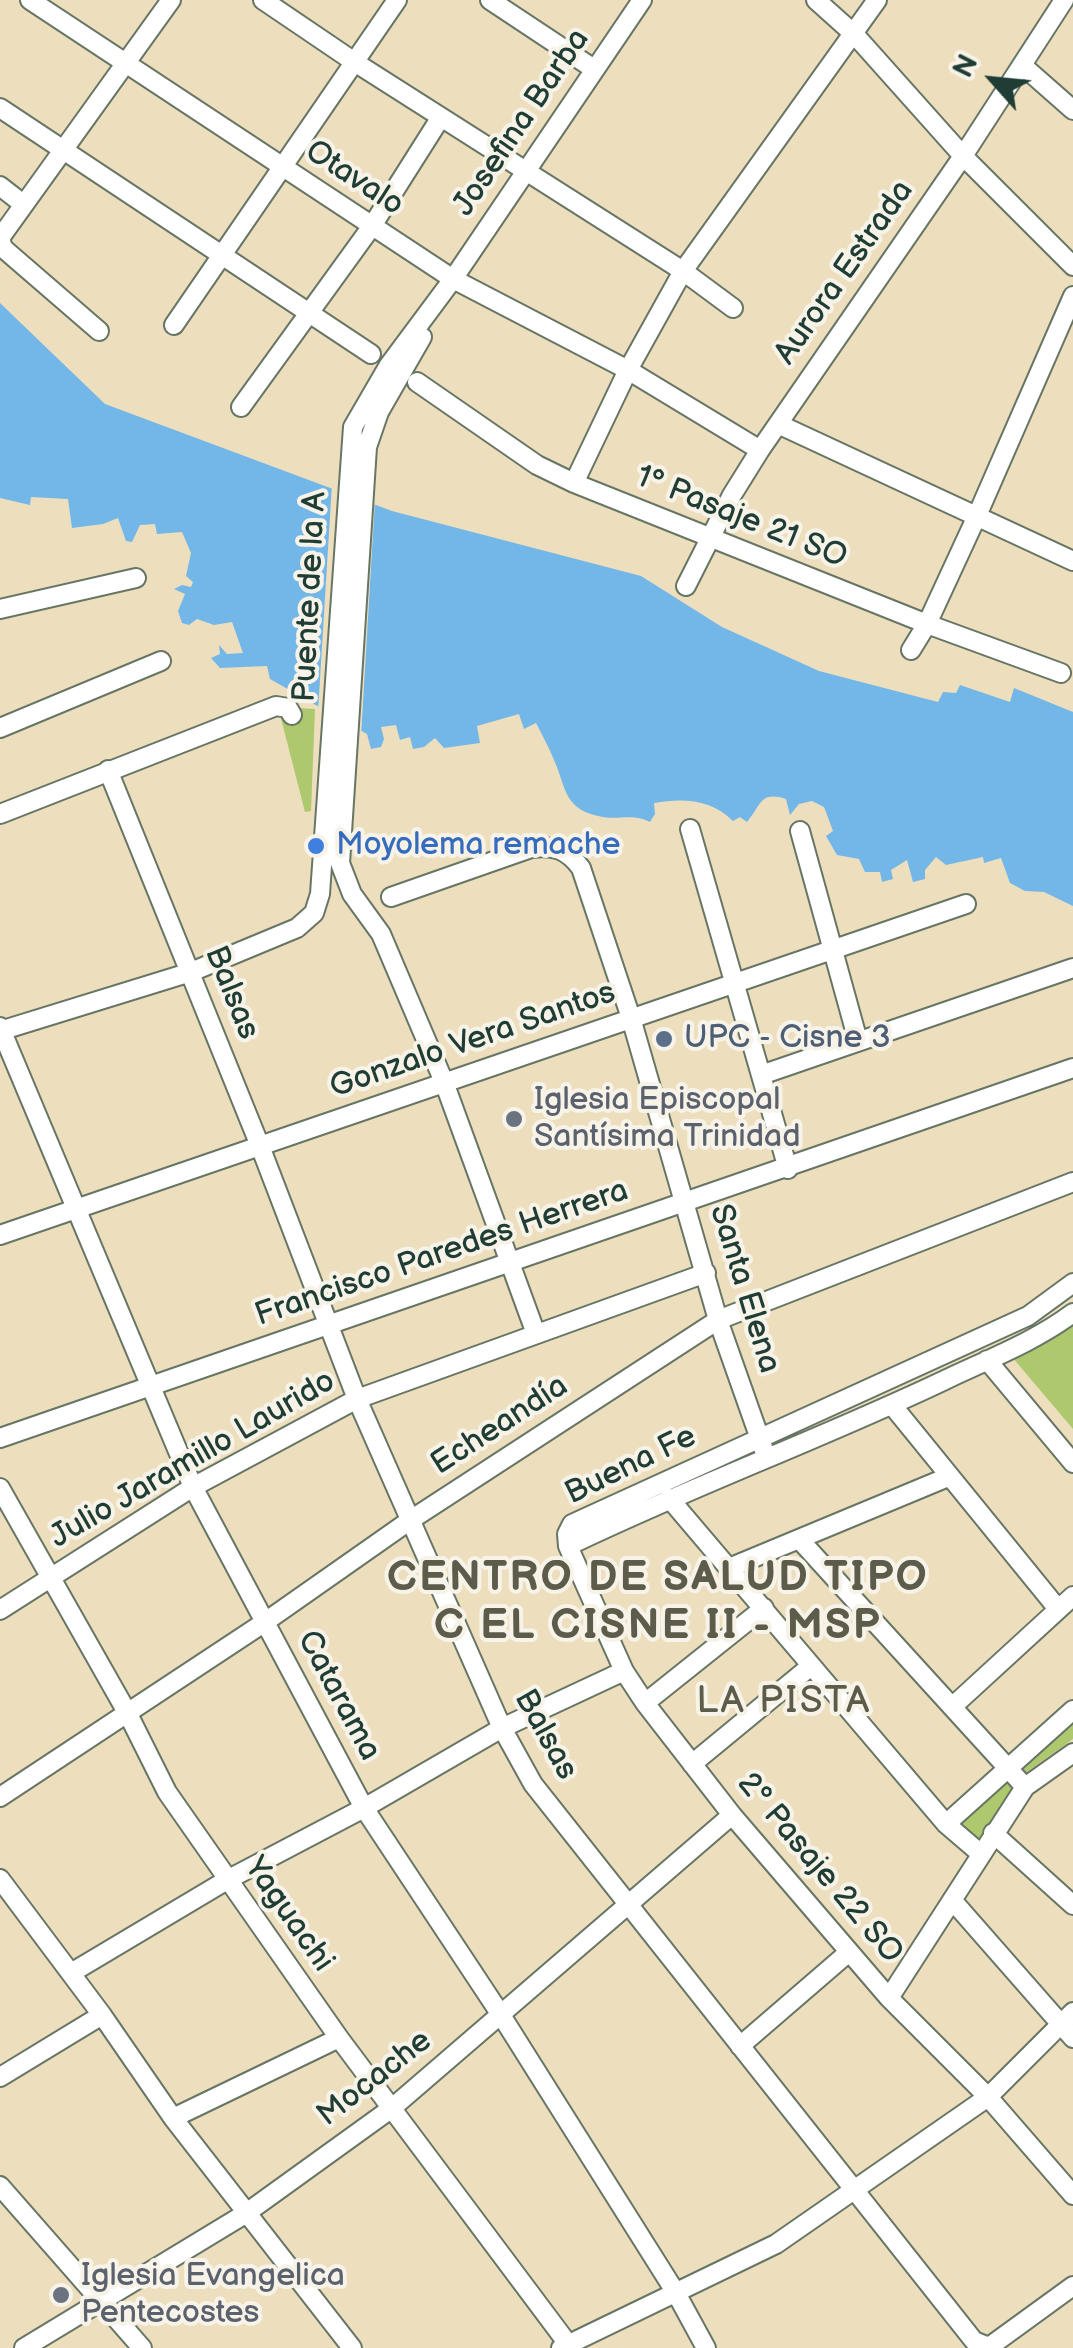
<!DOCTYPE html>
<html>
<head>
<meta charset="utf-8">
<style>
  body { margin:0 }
  #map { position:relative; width:1073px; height:2348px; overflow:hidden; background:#eddfbe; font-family:"Balsamiq Sans",sans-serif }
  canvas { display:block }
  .north { position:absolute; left:943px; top:30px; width:100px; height:100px; -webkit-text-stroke:8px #f7f3e8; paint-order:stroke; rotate:297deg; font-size:28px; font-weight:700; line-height:40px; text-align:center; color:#1f3d34 }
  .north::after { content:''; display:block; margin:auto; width:35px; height:45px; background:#1f3d34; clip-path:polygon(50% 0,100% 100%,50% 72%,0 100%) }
</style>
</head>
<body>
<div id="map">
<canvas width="1073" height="2348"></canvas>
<div class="north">N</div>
</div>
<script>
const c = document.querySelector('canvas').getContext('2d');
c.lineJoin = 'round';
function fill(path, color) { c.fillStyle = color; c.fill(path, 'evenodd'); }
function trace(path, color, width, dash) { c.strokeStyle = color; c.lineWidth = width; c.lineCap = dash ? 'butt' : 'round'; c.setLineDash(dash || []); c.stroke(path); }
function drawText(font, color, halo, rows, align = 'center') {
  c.font = font + ' "Balsamiq Sans",sans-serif'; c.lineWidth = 8; c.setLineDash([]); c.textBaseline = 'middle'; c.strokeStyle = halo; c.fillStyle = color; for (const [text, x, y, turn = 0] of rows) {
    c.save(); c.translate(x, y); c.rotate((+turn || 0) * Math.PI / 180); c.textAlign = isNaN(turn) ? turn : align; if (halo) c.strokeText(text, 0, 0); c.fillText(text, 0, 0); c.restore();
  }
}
const green = new Path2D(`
  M276 699 298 700V708L315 709 311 811 305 812Z
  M1073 1323V1429L1012 1357Z
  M1073 1714V1739L1021 1776 1015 1768Z
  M1003 1777 1015 1788 981 1843 955 1821Z`);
const water = new Path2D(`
  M0 303 105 404 392 511 641 576 722 627 819 671 938 702 943 692 956 693 960 685 1010 702 1014 688 1073 712V906L1044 892 1025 891 1010 883 1001 858 984 863 983 857 946 865 936 857 925 870V879L913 882 907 860 891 870 893 879 882 882 880 872H865L859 859 837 855 826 836 833 831 824 807 812 801 799 804 790 815 786 799C760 791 762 804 747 822L740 817 733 821C711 799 683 798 654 803L655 814 650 822C633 813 620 820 603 817 563 810 567 789 554 760 549 747 542 735 536 723L524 729 519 714 477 726 480 743 444 748 435 738 424 747 413 749 410 737 400 740 396 725 381 727 384 739 381 747 371 749 367 734 270 679 267 666 220 668 211 658 220 654 219 645 227 654 243 653 232 622 214 625 197 619 189 625 182 623 178 611 185 594 174 589 182 585 191 587 193 582 186 576 191 553 182 532 157 534 155 524 140 525 132 542 126 541 118 518 103 524 72 528 68 499 31 497 30 505 0 498Z`);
const pier = new Path2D(`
  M332 484 375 500 361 736 318 712Z`);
const minor = new Path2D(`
  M30 0 453 279 628 370 760 450
  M263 0 356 63 683 271 733 308
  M490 0 594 69
  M816 0 855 35 963 156 1073 266
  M1023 66 1073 110
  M0 108 371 354
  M0 186 23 204
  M174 325 397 0
  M99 331 3 248 0 238 171 0
  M422 337 379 412 367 447 340 863 352 894 381 934 444 1082 536 1334
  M417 382 537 465 574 483 927 624 1061 673
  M241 407 372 226 441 117
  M778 424 1073 561
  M574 483 628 370 683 271 877 0
  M686 586 732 495 760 450 963 156 1064 0
  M0 609 136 578
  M911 650 927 624 976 518 1073 296
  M0 728 161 661
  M108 770 260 1146 357 1399 502 1728 533 1784 974 2341 989 2347 1073 2286
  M0 814 276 706 288 708 292 715
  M690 829 788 1169
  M800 831 858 1041
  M391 897 531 848C554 845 567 849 581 868L631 1018 718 1320 766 1456
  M0 1027 193 1487 364 1808 501 2015 676 2293 706 2348
  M0 1031 191 972 297 928 314 913 320 894 353 427 389 365 453 279 642 0
  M761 1075 1073 968
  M0 1235 966 904
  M1073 1283 1028 1316 572 1524 567 1534 568 1546 624 1671 645 1703 732 1815 889 1998 988 2097 1073 2195
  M987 1360 1073 1463
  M892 1405 1058 1609
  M0 1438 1073 1068
  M0 1488 128 1714 167 1792 339 2038 571 2348
  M669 1498 946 1824 981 1854
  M799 1539 1025 1787
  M568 1546C692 1486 821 1439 945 1380 989 1359 1034 1342 1073 1313
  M729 1568 948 1477
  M0 1610 193 1487 357 1399 706 1273
  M645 1703 764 1608
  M952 1707 1073 1596
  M692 1764 811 1666
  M0 1797 265 1622 409 1521 718 1320 1073 1182
  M946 1824 1073 1710
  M993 1833 1073 1905
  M0 1879 102 2015 173 2118 352 2348
  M952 1900 1073 2038
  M71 1973 227 1880 364 1808 502 1728 624 1671
  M889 1998 1025 1787 1073 1753
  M740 2046 849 1952
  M0 2077 102 2015
  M173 2118 339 2038
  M0 2186 142 2348
  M24 2348 245 2214 392 2108 732 1815
  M561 2348 776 2244 988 2097 1073 2012`);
const markers = [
  [316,846,10,"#3f7fe0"],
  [664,1039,10,"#5c6f8a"],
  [514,1119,10,"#6b7280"],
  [61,2295,10,"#6b7280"]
];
const streetNames = [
  ["Josefina Barba",522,123,-56],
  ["Otavalo",354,179,33],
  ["Aurora Estrada",845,273,-55],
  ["1º Pasaje 21 SO",741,518,22],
  ["Puente de la A",311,597,-87],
  ["Balsas",231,993,68],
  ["Gonzalo Vera Santos",473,1041,-19],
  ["Francisco Paredes Herrera",442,1254,-19],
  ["Santa Elena",744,1289,73],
  ["Echeandía",500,1426,-33],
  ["Julio Jaramillo Laurido",193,1460,-30],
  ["Buena Fe",631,1466,-26],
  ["Catarama",338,1696,62],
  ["Balsas",545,1735,61],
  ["2º Pasaje 22 SO",819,1869,50],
  ["Yaguachi",288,1915,55],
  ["Mocache",375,2079,-38]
];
const shopNames = [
  ["Moyolema remache",336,846]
];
const serviceNames = [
  ["UPC - Cisne 3",684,1039]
];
const worshipNames = [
  ["Iglesia Episcopal",534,1101],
  ["Santísima Trinidad",534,1138],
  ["Iglesia Evangelica",81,2277],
  ["Pentecostes",81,2314]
];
const quarterNames = [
  ["LA PISTA",784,1702]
];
const districtNames = [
  ["CENTRO DE SALUD TIPO",658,1579],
  ["C EL CISNE II - MSP",658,1627]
];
fill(green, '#aec86e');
fill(water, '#73b6e8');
fill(pier, '#eddfbe');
trace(minor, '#677664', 22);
trace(minor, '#fff', 18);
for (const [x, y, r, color] of markers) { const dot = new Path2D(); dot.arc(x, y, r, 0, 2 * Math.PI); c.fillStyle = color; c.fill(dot); trace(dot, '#f7f3e8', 4); }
drawText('32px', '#1f3d34', '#f7f3e8', streetNames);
drawText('32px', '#366cbe', '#f7f3e8', shopNames, 'left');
drawText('32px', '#4e5e75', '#f7f3e8', serviceNames, 'left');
drawText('32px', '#5b616d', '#f7f3e8', worshipNames, 'left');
c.letterSpacing = '2.5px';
drawText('38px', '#5d5c4b', '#f7f3e8', quarterNames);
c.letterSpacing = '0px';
c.letterSpacing = '2.5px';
drawText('bold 42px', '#5d5c4b', '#f7f3e8', districtNames);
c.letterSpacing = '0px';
</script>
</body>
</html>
